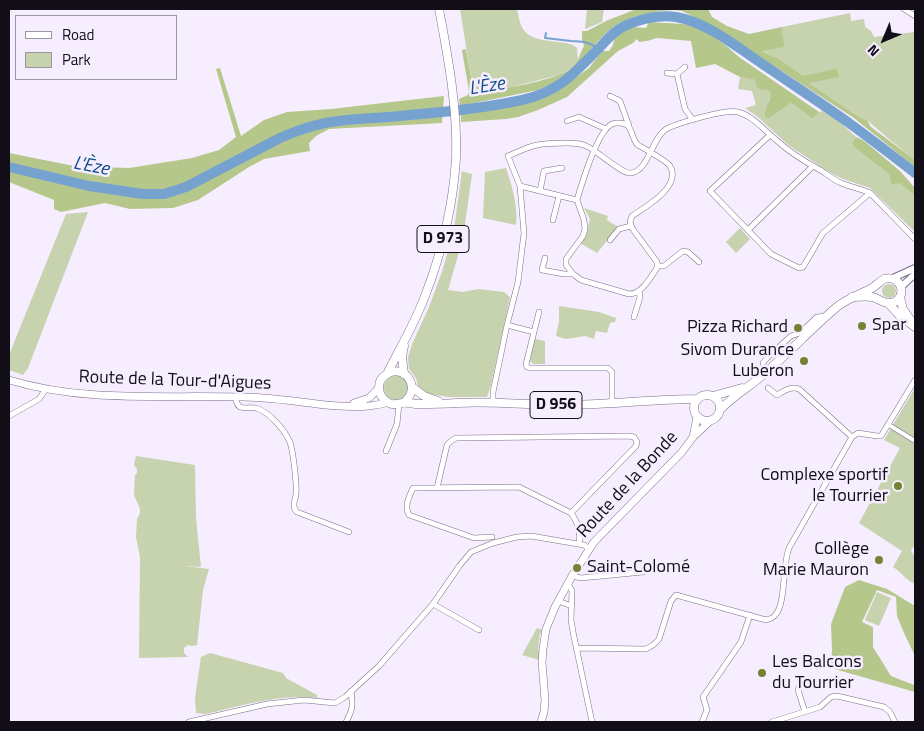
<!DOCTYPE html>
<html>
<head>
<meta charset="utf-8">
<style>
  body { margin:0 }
  #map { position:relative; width:924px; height:731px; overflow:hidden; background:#f6edff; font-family:"Titillium Web",sans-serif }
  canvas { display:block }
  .frame { position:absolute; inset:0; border:10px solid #120e17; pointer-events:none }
  .legend { position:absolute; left:15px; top:15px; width:162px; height:65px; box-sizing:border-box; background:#f6edff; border:1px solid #9b94a2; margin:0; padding:6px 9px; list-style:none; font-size:15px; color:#120e17 }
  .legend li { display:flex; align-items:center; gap:10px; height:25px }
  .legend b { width:25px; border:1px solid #9b94a2 }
  .north { position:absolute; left:859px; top:15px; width:50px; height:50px; -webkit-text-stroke:4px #f6edff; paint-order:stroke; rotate:225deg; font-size:14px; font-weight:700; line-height:20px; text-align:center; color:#120e17 }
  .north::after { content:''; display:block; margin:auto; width:18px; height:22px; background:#120e17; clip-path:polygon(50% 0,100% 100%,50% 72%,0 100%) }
</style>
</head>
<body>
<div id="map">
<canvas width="924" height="731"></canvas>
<div class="frame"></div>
<ul class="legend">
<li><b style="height:6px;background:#fff"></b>Road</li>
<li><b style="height:14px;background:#c7d2ae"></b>Park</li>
</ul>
<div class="north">N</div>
</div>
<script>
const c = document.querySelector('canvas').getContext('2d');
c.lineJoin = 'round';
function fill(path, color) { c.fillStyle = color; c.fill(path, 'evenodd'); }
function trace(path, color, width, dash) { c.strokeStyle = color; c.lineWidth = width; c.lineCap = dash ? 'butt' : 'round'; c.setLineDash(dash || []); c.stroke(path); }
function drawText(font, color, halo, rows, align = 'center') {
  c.font = font + ' "Titillium Web",sans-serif'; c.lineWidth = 5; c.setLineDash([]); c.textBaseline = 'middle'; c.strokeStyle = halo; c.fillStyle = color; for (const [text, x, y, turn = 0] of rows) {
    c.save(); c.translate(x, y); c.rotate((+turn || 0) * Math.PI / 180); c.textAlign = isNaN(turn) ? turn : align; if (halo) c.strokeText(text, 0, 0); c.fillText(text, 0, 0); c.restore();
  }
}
const green = new Path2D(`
  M460 9H517C518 14 519 20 521 25 527 40 544 40 558 42 566 43 571 43 577 48L578 62 571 69 558 75 505 89 478 90 473 89Z
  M587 9H604L602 22 585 29Z
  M850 13 851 21 864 19 865 27 871 31 874 37 915 32V160L890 140 867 120 859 117 809 83C795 69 778 59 761 50L783 47 782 27Z
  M740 77 755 80 772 92 771 95 765 110 770 118 791 103 813 119 819 112 823 111 842 124 856 137 852 143 855 148 889 174 890 181 899 183 915 195V232L870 188 843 179 831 173 788 145 758 117 745 108 756 105 752 91 738 89Z
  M506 168C512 187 518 205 516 225L483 218 485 172Z
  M462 171 472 174 463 238 448 290 463 292 478 289 504 292 510 297 491 385 487 397H449L436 395 423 392 418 386 416 378 409 369 408 357 413 342 429 307 442 272 454 229Z
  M584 208 608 216 607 220 618 227 597 253 580 243 587 233 590 219Z
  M88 212 28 368 23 375 9 370V355L66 214Z
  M740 228 750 239 736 253 726 242Z
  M882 291a7 7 0 1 1 14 0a7 7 0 1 1-14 0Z
  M559 306 599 312 616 318 615 322 610 323 607 333 596 331 594 339 585 336 566 339 556 336 559 321Z
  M535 339 545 341V364H533L530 361Z
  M384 388a12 12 0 1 1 24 0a12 12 0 1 1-24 0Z
  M915 388V545L911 550 915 558V584C907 581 901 572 893 567L902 551 859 523 900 448 884 440Z
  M136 456 195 465 196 518 201 567 184 566 209 569 203 590 197 645 192 646 188 645 184 648V653L188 657 139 658 140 557 136 537 137 519 140 513V509L134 495 135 475 137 473V469L134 465Z
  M877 592 891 598 879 626 865 620Z
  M537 628 543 630 540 634 538 649 540 653 539 660 522 655Z
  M210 653 283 673 286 678 317 695V698C282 693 240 706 205 714L196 713 195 698 201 657Z`);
const forest = new Path2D(`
  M637 9H708L712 17 727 26 749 34 782 27 784 47 762 51 780 60 803 76 836 69 839 77 809 83 859 117 867 120 871 127 915 160V167L854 118 714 27 682 11 674 10 660 11 633 17 614 26 606 33 591 49 577 69 570 75 557 82 538 90 460 106 459 99 468 95 469 91 462 50 466 49 473 89C489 95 557 79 571 69 579 63 579 54 584 46L582 39V31H587L608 20Z
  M649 22 684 24 700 28 724 44 739 57 819 112 813 119 791 103 770 118 765 117C764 105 771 102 771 92L766 89 762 90 757 87 755 80 740 77 715 64 696 68 691 41 657 38 647 41 639 42 637 39 633 43 618 51 567 97 538 110 518 117 506 119 461 122V112L524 103 545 97 566 85 589 68 602 51H609L613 45 614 39 621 31 633 27 646 28Z
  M220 68 241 136 264 120 287 112 331 109 444 96 442 123 329 129 316 136 309 143 310 151 264 159 249 167 198 200 173 208 130 209 105 203 61 212 54 209V200L9 182V153L74 166 129 168 192 158 219 150 236 137 216 69Z
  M856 137 863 140 900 171 915 188V195L899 183 893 185 890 181 889 174 855 148 852 143Z
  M859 580 887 589 915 606V656L904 633 897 616 896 597 877 590 862 622 873 627V647L891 676 914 685H915V692L831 668 832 651 831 624 845 587Z`);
const stream = new Path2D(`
  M546 33 545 38C554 39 562 40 571 41 584 42 587 41 599 49`);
const river = new Path2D(`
  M9 167 89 186 143 194H164L186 187 280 138C298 130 318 123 338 121 361 118 386 118 409 115 447 112 485 108 522 100 557 92 572 76 596 51 604 44 611 33 621 28 635 20 659 14 676 17 707 22 738 48 764 65 793 85 821 103 849 123 871 139 893 156 915 173`);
const pedestrian = new Path2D(`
  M889 425 915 441`);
const minor = new Path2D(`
  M904 9 915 16
  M667 73 677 74 685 67
  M677 74 685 109 693 120
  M610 96 620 101 629 126
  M567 121 579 117 606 129
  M770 135 710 191 771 254 799 268 803 267 823 233 870 193
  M520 186 577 200 584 220 585 229 583 236 566 259V265L573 274 581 280 629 294C642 294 650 278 657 268V262L632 228 630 222 632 216C645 207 682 187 670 166 667 161 645 149 638 145 632 140 633 130 627 125 623 123 616 122 612 124 597 131 582 183 577 200
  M540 191 544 171 562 168
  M553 220 559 196
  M748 230 813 166
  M610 240 619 229 631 226
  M545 258 542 270 564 274H573
  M657 266H664L683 251 688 252 699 262
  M539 312 526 364 527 367 530 368H608L612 372V402
  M634 317 640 297 639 291
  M507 325 534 332
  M763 363 767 358 791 336 800 333 817 317 827 316
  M768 388 777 395C784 391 791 386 799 389L852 437
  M236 396C236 400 236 404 240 407 245 409 251 407 256 408 269 412 283 428 289 440 293 447 297 486 296 494 296 498 293 502 294 506 294 509 295 510 297 512L349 532
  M493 402V392L507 325 518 282 524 233 520 186 508 156C518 152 527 147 537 145 547 143 557 143 567 143 573 143 580 143 586 146 597 150 621 174 631 173 649 171 652 136 668 128 682 122 725 109 738 112 753 116 764 130 775 139 789 152 805 162 822 171 828 175 834 180 841 183 851 187 861 189 870 193L915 239
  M9 416 39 399 46 389
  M386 451 397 424 399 404
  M437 488 447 445 451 441 456 438 629 436 634 437 637 442 636 446 571 513
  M492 537 474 538 409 515C404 506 409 497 413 488L519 487 571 513C578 522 581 533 579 544
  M572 576 581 578 643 572
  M568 583 572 591 571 620 573 632 592 722
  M558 601 572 606
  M433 604 479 630
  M576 648 645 649C652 647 655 644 659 639L671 601 676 595 766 620C770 619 774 618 776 614 786 602 782 566 789 548L848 444 852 437 858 433 877 436H881L915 380
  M801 683 798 690 805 712
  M189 722 267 704 304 700 335 703 345 697 379 666 433 604 460 565 471 552 493 543 517 537 531 536 584 545 589 549
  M346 722C353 709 353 706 351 691
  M702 722 707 710 703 697 741 642 750 615
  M772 722 820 707 831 697 837 696 884 707 890 712 895 722`);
const tertiary = new Path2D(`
  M893 278 915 268
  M901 287 915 274`);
const secondary = new Path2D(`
  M9 380C92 405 178 393 263 398 298 400 333 409 369 406 375 405 381 405 387 402
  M354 403 369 398 379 388
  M693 437 697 417
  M541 722 544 712 545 700 542 662 543 649 546 629 555 607 572 576 594 542 682 452 693 437 709 422`);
const primary = new Path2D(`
  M900 297 903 309 912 322
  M888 303 900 316 915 327
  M387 374C400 348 415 323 425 296 442 252 453 206 456 159 458 110 448 57 439 9
  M404 374 402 357 404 346
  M412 387 424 396 438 401
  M694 408a13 13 0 1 1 26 0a13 13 0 1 1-26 0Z
  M713 396 742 388
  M403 403C423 389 405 363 387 374 382 377 379 382 379 387 379 394 383 400 389 403 394 406 398 403 403 403 407 402 411 403 415 404 429 404 443 404 457 403 492 401 528 405 564 405 608 405 652 399 697 399
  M721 409C734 395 751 386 765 373 790 352 813 327 838 306 849 298 861 294 872 288 877 285 879 282 884 279 904 274 908 301 890 303 884 304 878 298 872 297 866 296 859 297 852 297`);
const markers = [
  [862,326,5,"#738332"],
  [798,328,5,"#738332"],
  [804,361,5,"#738332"],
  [898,486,5,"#738332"],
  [879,560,5,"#738332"],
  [577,568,5,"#738332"],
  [762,673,5,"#738332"]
];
const shields = [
  [443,239,52],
  [556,405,52]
];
const shieldNames = [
  ["D 973",443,239],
  ["D 956",556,405]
];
const poiNames = [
  ["Spar",872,326,"left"],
  ["Pizza Richard",788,328],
  ["Sivom Durance",794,351],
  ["Luberon",794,372],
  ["Complexe sportif",888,476],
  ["le Tourrier",888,497],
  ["Collège",869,550],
  ["Marie Mauron",869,571],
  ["Saint-Colomé",587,568,"left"],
  ["Les Balcons",772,663,"left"],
  ["du Tourrier",772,684,"left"]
];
const streetNames = [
  ["Route de la Tour-d'Aigues",175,381,2],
  ["Route de la Bonde",628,485,-47]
];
const waterNames = [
  ["L'Èze",487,87,-9],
  ["L'Èze",91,167,11]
];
fill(green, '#c7d2ae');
fill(forest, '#b5c78a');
trace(stream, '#76a2d0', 2);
trace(river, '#76a2d0', 10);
trace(pedestrian, '#7b6e87', 5);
trace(minor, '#7b6e87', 6);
trace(tertiary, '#7b6e87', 8);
trace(secondary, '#7b6e87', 8);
trace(primary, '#7b6e87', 9);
trace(pedestrian, '#fff', 4);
trace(minor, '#fff', 5);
trace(tertiary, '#fff', 6);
trace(secondary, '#fff', 7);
trace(primary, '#fff', 8);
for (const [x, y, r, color] of markers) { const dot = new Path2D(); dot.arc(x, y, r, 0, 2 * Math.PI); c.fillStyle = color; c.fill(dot); trace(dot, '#f6edff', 2); }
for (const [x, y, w] of shields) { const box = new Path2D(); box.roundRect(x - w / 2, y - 13.5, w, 27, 4); c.fillStyle = '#f6edff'; c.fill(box); trace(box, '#120e17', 1); }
drawText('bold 16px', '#120e17', null, shieldNames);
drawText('18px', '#120e17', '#f6edff', poiNames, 'right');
drawText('18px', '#120e17', '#f6edff', streetNames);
drawText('italic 19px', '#0e4f89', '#f6edff', waterNames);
</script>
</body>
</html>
